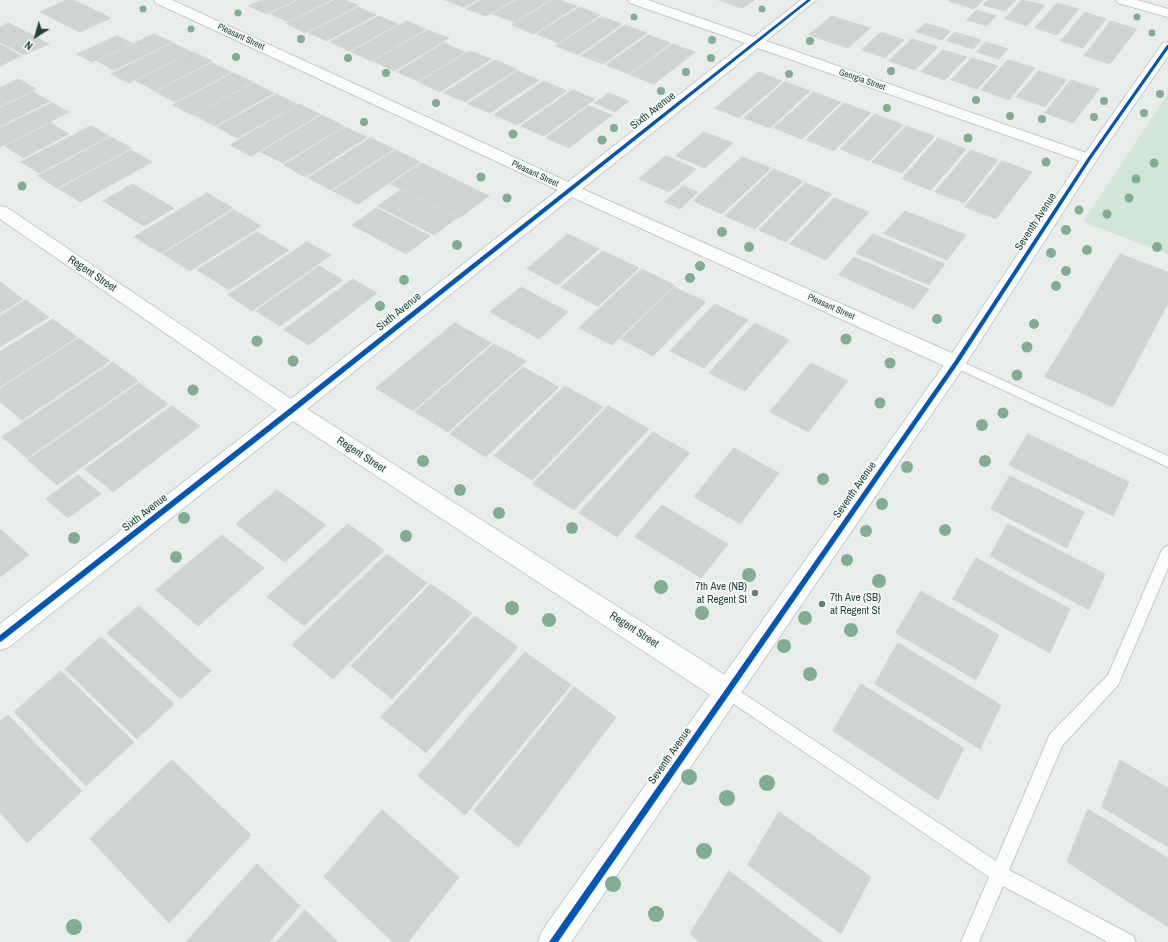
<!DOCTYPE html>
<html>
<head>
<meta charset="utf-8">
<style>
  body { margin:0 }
  #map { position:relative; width:1168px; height:942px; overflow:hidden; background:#e8edeb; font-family:"Archivo Narrow",sans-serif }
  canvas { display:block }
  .north { position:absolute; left:16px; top:16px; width:40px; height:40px; -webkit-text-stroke:3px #f7fbf9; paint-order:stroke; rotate:217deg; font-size:11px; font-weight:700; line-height:16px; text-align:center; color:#24423a }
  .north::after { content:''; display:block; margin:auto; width:14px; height:18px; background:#24423a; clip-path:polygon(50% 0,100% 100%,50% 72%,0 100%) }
</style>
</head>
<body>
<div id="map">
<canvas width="1168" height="942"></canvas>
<div class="north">N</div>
</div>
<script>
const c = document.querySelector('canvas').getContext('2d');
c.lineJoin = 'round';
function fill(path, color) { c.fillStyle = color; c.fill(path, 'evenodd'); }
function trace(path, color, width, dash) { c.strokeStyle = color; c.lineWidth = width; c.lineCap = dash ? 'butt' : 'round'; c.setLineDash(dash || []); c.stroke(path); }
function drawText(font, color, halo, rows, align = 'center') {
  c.font = font + ' "Archivo Narrow",sans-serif'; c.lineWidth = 3.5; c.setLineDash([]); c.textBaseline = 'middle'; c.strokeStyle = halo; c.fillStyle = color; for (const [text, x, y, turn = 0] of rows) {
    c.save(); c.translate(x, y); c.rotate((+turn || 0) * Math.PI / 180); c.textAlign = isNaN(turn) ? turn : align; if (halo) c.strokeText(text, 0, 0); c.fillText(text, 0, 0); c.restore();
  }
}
const green = new Path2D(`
  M1168 93V254L1083 222Z`);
const building = new Path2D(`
  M67 0H74L111 18 80 32 40 12Z
  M262 0H295L267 14 249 6Z
  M299 0H331L288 22 271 14Z
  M335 0H345L358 5 306 33 287 24Z
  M445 0H477L464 7Z
  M481 0H514L486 16 466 9Z
  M517 0H550L514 22 493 14Z
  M553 0H559L577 6 534 34 512 25Z
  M719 0H754L743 8Z
  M950 0H983L974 9 949 1Z
  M988 0H1016L1005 11 983 5Z
  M1022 0 1045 5 1027 26 1005 19Z
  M1057 3 1079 9 1057 35 1035 28Z
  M358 7 376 15 327 41 309 33Z
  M580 7 600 15 558 43 537 34Z
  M977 10 996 16 987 26 967 20Z
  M1085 12 1106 19 1083 48 1061 41Z
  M379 16 398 24 349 51 330 42Z
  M832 16 870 28 848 48 809 35Z
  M601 17 622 24 578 55 556 46Z
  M407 21 426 29 371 61 351 52Z
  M1111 21 1137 29 1110 64 1084 56Z
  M9 23 49 44 24 55 0 42V27Z
  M926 23 951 31 942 40 916 32Z
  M625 25 647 33 603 64 581 56Z
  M428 30 449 38 394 71 373 61Z
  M881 32 904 40 885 58 862 50Z
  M955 32 981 40 973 49 947 41Z
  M154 34 172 42 114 70 97 61Z
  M649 35 671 43 629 74 606 65Z
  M117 36 132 43 92 62 77 54Z
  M912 39 938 47 915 70 889 61Z
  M986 42 1008 49 999 59 977 52Z
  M173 43 191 52 129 83 111 74Z
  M444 43 465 52 418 81 397 72Z
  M0 44 21 56 0 66Z
  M673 44 695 52 654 84 630 75Z
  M943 50 967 57 945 80 921 72Z
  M470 51 491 59 440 92 419 82Z
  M193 52 212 61 155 91 136 81Z
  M972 58 998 66 977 89 951 80Z
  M495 60 517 69 465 102 444 93Z
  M1008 60 1035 68 1009 100 981 90Z
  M212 63 231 72 175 102 156 92Z
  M517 71 539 80 490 113 468 104Z
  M1039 71 1067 80 1045 107 1016 97Z
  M759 72 782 81 739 118 715 108Z
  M233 73 253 82 192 115 173 105Z
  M19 79 36 89 0 106V88Z
  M1071 80 1099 89 1073 123 1045 113Z
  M544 81 567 91 517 125 494 115Z
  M785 82 810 91 770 128 744 118Z
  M254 83 274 93 215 126 194 115Z
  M573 90 595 99 544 136 521 126Z
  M33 92 50 101 0 126V108Z
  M814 92 841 102 802 139 774 128Z
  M609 93 629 101 615 112 595 103Z
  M277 94 297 104 237 138 217 127Z
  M52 103 69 112 0 147V128Z
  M844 103 871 113 834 151 806 140Z
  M299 104 320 114 251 156 230 145Z
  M589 106 612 115 569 148 546 138Z
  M875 114 903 125 869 161 840 149Z
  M322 115 344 126 283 163 261 152Z
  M51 123 69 134 23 158 5 146Z
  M91 126 109 136 39 173 21 162Z
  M906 126 935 136 902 173 872 162Z
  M345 127 367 137 305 177 284 165Z
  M704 132 733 143 705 168 676 156Z
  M111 137 131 148 57 188 38 176Z
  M371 138 394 149 331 190 308 178Z
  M938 138 966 149 931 190 902 179Z
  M131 150 152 162 80 202 59 189Z
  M396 150 420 162 358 204 333 191Z
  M971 150 998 160 964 203 935 192Z
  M666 156 696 169 669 192 639 179Z
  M742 157 771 168 722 214 693 201Z
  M1002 161 1032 172 996 219 965 207Z
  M422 163 489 196 459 218 391 184Z
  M774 169 803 181 755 229 725 216Z
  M805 183 832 194 786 242 759 230Z
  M133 184 174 208 144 226 103 201Z
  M683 186 698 192 680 209 665 202Z
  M401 190 457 218 434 235 378 206Z
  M207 193 233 208 161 253 134 237Z
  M834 198 869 212 826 260 790 244Z
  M377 208 430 236 406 254 352 225Z
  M234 210 261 226 190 271 163 254Z
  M905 211 966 235 947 260 884 234Z
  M257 232 289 250 229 290 197 270Z
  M568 234 599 249 558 285 527 269Z
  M873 234 945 264 929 285 856 253Z
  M307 242 331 255 252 311 228 295Z
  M603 251 639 268 598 306 561 287Z
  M1120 254 1168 272V303L1113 407 1045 377Z
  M854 257 929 289 914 309 839 275Z
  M319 266 343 280 280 326 256 311Z
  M642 269 674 285 612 345 579 328Z
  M353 279 377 293 309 345 284 330Z
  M0 282 23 299 0 313Z
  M521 287 568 312 539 339 490 312Z
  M674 287 706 302 653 356 621 339Z
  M26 300 49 317 0 347V316Z
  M715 304 748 320 704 368 670 351Z
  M53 319 77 337 0 387V352Z
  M455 323 491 343 413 411 376 388Z
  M755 323 789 340 745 391 709 373Z
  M79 338 110 361 22 420 0 402V389Z
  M494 344 526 361 448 432 415 412Z
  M113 362 138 381 27 458 2 437Z
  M811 363 848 381 808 432 770 412Z
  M523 367 559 387 486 457 450 434Z
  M139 383 168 404 57 485 28 460Z
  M565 386 603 407 532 480 494 456Z
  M172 406 200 426 113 492 85 469Z
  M608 406 649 429 574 510 533 484Z
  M653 432 690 453 617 537 579 513Z
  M1028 434 1129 482 1113 516 1009 465Z
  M734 448 779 473 740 524 694 497Z
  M78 475 101 494 68 518 46 499Z
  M1010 476 1084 512 1067 548 991 509Z
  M277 490 326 525 285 562 236 524Z
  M662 505 728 544 701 578 635 537Z
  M348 524 384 550 304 626 267 597Z
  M1008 524 1105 574 1089 610 990 556Z
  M0 529 29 555 0 577Z
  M222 535 264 568 198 626 156 590Z
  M387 554 427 583 333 679 292 645Z
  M976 558 1070 609 1050 653 953 599Z
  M431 584 472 613 392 699 351 666Z
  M921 591 999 635 976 680 896 633Z
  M139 606 211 671 181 699 107 633Z
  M475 616 518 647 426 753 381 717Z
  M101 637 174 704 137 739 65 669Z
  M898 643 1001 705 980 749 875 684Z
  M525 652 571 685 465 815 418 776Z
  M61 671 134 742 86 786 14 712Z
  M861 684 964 748 938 800 833 731Z
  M574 687 616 717 518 847 474 811Z
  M8 715 82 791 27 843 0 812V721Z
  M172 760 251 835 169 923 90 839Z
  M1120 760 1168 788V847L1102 807Z
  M1088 809 1168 858V927L1067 862Z
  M382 810 459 877 408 942H393L324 877Z
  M779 812 871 877 841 934 748 865Z
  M257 864 300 906 269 942H186Z
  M729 871 823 942H700L690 934Z
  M305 910 338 942H277Z`);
const service = new Path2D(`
  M956 359 1168 456V467L952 366 950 363 952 360Z
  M1168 546V568L1118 685 1062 746 1009 870 1133 936 1136 942H1108L1003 886 979 942H961L989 877 722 696 719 691 722 686 727 684 732 686 996 861 1050 734 1108 675 1161 552 1163 548Z`);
const minor = new Path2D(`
  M154 0H172L568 182 745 43 630 3 628 0H648L754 37 801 0H816L766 41 1095 156 1097 159 1095 162 1089 164 1083 162 758 48 582 189 963 358 966 363 963 368 956 370 949 368 572 197 307 409 736 682 740 691 736 700 727 703 718 700 293 421 9 647 0 650V624L277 410 0 219V206L6 207 291 399 558 190 156 3Z
  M1116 0H1137L1168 9V17L1118 3Z`);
const tertiary = new Path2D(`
  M1168 42V56L1097 159 963 368 571 942H538L542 931 949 358 1081 159 1163 43Z`);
const cycleway = new Path2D(`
  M807 0H811L294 412 2 641 0 642V635L290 408Z
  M1167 45H1168V49L1091 159 958 364 558 942H549L954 362 1087 159Z`);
const trees = [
  [143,9,3.5],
  [762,9,3.5],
  [238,13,3.5],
  [634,17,3.5],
  [1137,17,3.5],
  [191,29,3.5],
  [1152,33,3.5],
  [301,39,4],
  [712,40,4],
  [810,41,4],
  [236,57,4],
  [348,58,4],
  [711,58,4],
  [891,71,4],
  [686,72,4],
  [386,73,4],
  [789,74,4],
  [661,91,4],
  [1160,94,4],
  [976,100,4],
  [1104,101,4],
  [436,103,4],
  [887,108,4],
  [1144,113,4],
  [1010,116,4],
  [1094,117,4],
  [1042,119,4],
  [364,122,4],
  [614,128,4],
  [513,134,4.5],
  [968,138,4.5],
  [602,140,4.5],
  [1046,162,4.5],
  [1154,163,4.5],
  [481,177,4.5],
  [1136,179,4.5],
  [22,186,4.5],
  [507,198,4.5],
  [1129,198,4.5],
  [1079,210,4.5],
  [1107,214,4.5],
  [1066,230,5],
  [722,232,5],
  [457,245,5],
  [749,247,5],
  [1157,247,5],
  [1087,250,5],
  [1051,253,5],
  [700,266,5],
  [1066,271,5],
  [690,278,5],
  [404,280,5],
  [1056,286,5],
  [380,306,5],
  [937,319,5],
  [1034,324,5],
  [846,339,5.5],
  [257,341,5.5],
  [1027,347,5.5],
  [293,361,5.5],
  [890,363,5.5],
  [1017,375,5.5],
  [193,390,5.5],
  [880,403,5.5],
  [1003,413,5.5],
  [982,425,6],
  [423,461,6],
  [985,461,6],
  [907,467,6],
  [823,479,6],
  [460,490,6],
  [882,504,6],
  [499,513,6],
  [184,518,6],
  [572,528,6],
  [945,530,6],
  [866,531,6],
  [406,536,6],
  [74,538,6],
  [176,557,6],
  [847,560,6],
  [749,575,7],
  [879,581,7],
  [661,587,7],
  [512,608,7],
  [702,613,7],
  [805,618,7],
  [549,620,7],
  [851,630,7],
  [784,646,7],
  [810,674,7],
  [689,777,8],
  [767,783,8],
  [727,798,8],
  [704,851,8],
  [613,884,8],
  [656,914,8],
  [74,927,8]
];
const markers = [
  [755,593,4,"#697e78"],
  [822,604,4,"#697e78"]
];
const farStreetnames = [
  ["Pleasant Street",241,37,25],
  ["Georgia Street",862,80,19],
  ["Pleasant Street",535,174,25],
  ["Pleasant Street",831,307,24]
];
const streetNames = [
  ["Sixth Avenue",653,111,-38],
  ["Seventh Avenue",1036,222,-57],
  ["Regent Street",92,274,34],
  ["Sixth Avenue",399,312,-39],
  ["Regent Street",361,455,33],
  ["Seventh Avenue",855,490,-55],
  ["Sixth Avenue",145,513,-38],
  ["Regent Street",634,630,33],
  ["Seventh Avenue",670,756,-55]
];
const poiNames = [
  ["7th Ave (NB)",747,587],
  ["at Regent St",747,600],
  ["7th Ave (SB)",830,598,"left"],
  ["at Regent St",830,611,"left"]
];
fill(green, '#d1e6d8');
fill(building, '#cfd4d2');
trace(building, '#d1d6d4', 1);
trace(service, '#c5cac8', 2);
trace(minor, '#c5cac8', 2);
trace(tertiary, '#c5cac8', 2);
fill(service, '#fcfcfc');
fill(minor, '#fcfcfc');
fill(tertiary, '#fcfcfc');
fill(cycleway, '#0057b8');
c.fillStyle = '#81ae93';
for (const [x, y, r] of trees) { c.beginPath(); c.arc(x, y, r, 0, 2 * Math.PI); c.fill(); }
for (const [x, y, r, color] of markers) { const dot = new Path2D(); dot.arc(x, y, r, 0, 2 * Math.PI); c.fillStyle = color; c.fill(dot); trace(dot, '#f7fbf9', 1.5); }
drawText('9px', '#24423a', '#f7fbf9', farStreetnames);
drawText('11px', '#24423a', '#f7fbf9', streetNames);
drawText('11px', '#24423a', '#f7fbf9', poiNames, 'right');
</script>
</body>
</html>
